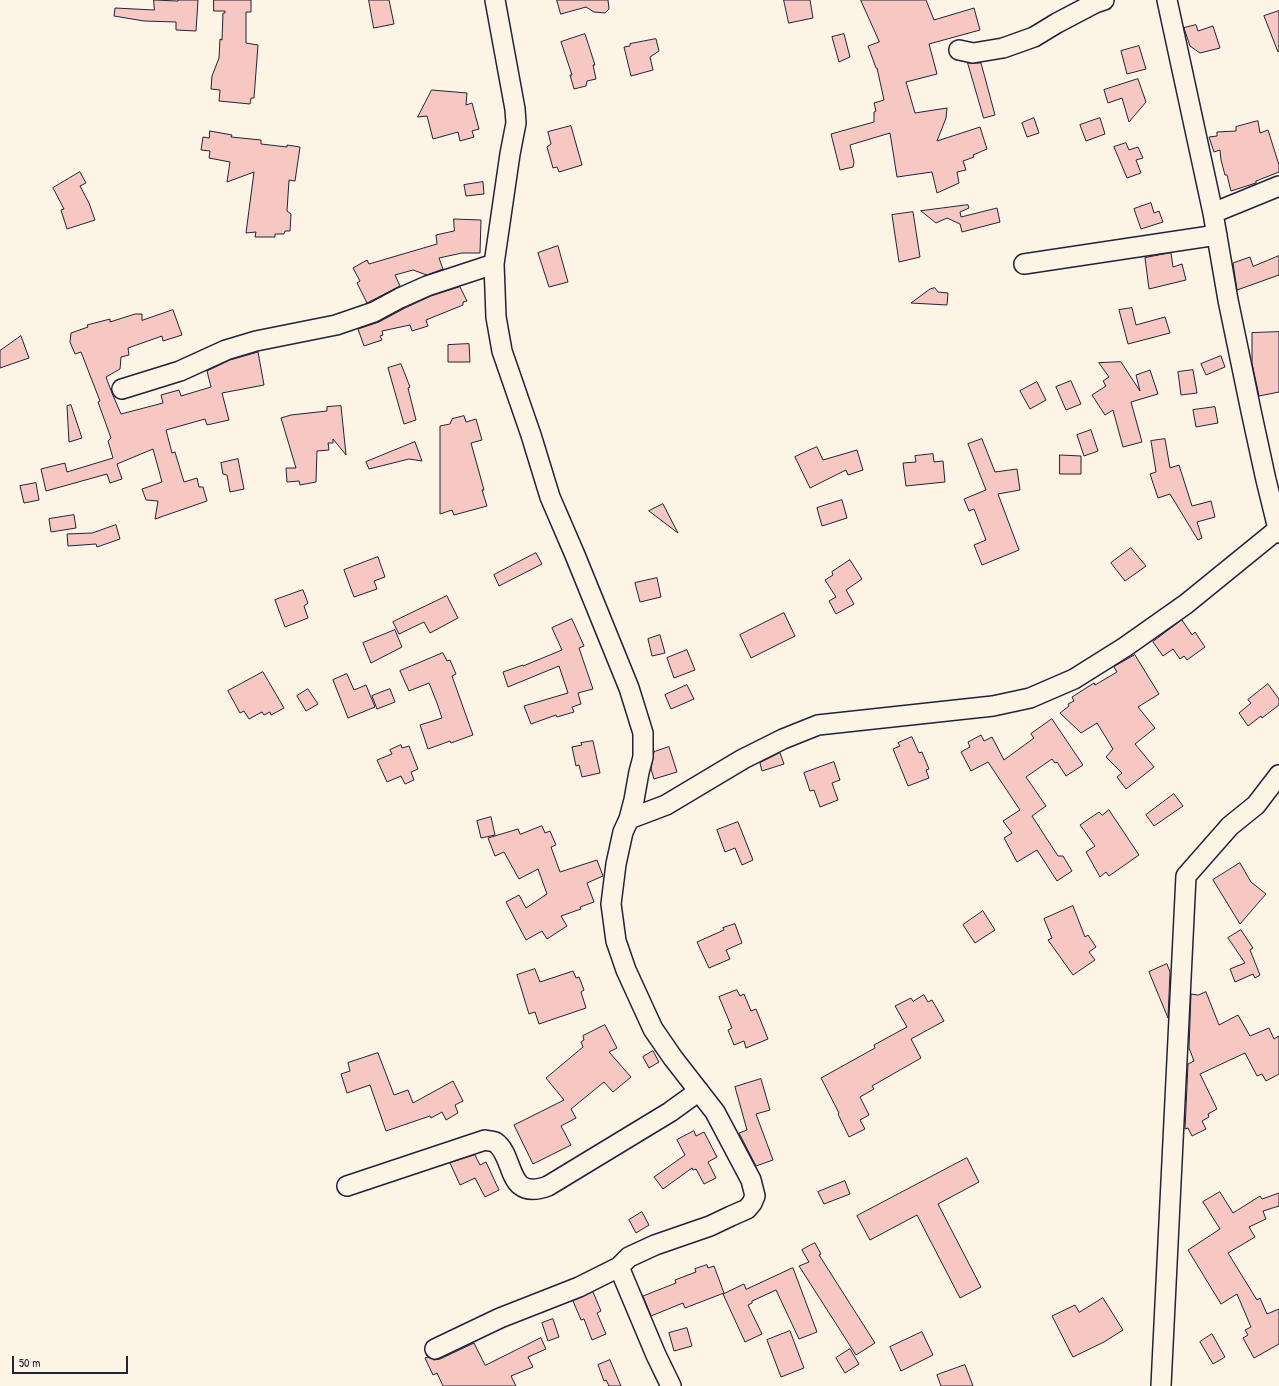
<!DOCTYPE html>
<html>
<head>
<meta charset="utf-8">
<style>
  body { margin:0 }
  #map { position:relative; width:1279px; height:1386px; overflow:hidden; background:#fcf5e5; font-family:"Patrick Hand",sans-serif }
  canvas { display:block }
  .scale { position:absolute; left:12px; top:1356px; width:116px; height:18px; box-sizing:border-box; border:2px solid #22223b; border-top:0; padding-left:5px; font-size:12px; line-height:14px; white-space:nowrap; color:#22223b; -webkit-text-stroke:3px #fcf5e5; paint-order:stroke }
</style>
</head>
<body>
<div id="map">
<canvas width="1279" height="1386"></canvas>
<div class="scale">50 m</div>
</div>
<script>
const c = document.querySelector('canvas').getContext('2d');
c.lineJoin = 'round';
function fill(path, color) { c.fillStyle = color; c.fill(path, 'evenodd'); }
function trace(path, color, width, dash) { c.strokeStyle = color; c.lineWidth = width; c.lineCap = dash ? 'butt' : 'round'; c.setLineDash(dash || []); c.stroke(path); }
const building = new Path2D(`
  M154 0 178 1V0H198L196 31 176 30V22L144 21 114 16 115 8 154 10Z
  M214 0H251V12H246V43L258 45 254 98H251L250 104 219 101 220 90 211 89 212 76 219 58 220 39 222 40 223 13H225V11H214Z
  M369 0H389L394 24 374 28Z
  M557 0H608L609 9 605 13 594 12 586 7 561 14Z
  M784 0H810L813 18 789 23Z
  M861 0H926L934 20 974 8 980 30 929 44 937 74 906 82 915 113 947 108 946 118 937 141 980 127 987 149 973 155 974 157 963 161 966 170 957 172 959 183 937 193 932 172 897 177 890 133 850 145 854 162 853 167 840 170 831 134 874 122V112L876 111 874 103 884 100 877 68H876L868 46 879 42Z
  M1279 11V51L1278 52 1264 16Z
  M1196 25 1198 31 1213 26 1220 48 1200 53 1190 46 1184 28Z
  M585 34 595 65H593L596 79 587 81 586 86 574 89 570 75H572L561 42Z
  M844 34 850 57 839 62 832 37Z
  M656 39 659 51 650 57 653 70 631 76 624 47 630 46V44Z
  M1139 46 1146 69 1127 74 1121 51Z
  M968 63H981L995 115 984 118Z
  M1138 79 1146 102 1129 122 1122 98 1108 103 1104 90Z
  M432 90 467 93 466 105 472 103 479 129 472 131 474 137 460 141 458 132 433 139 427 116 418 117Z
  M1034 118 1039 133 1027 137 1022 123Z
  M1100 118 1105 134 1086 141 1080 125Z
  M1258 121 1260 133 1268 130 1279 165V172L1256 181V183L1231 191 1227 175H1225L1221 160 1220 150 1214 152 1209 137 1217 136V132L1236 131V127Z
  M571 126 582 165 559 172 557 167 553 168 547 147 551 144 548 132Z
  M210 131 232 135 231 137 261 140V144L287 147V145L300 147 295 181 289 180 287 211 291 214 290 231H285L284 234H275V237H255L256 232 246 233 254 172 227 182 230 162 209 158 210 151 201 150 203 137 209 138Z
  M1126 143 1129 150 1138 147 1143 158 1136 160 1141 173 1127 178 1114 147Z
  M80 172 86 183 80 186 89 203 95 220 67 229 61 210 64 209 53 188Z
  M483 182 484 194 466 196 464 185Z
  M1151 203 1154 213 1159 211 1163 222 1141 229 1134 209Z
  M968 205 969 208 960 212 961 217 997 208 1000 222 962 232 960 224 947 218 936 223 921 211Z
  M913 212 920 257 899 262 892 215Z
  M454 219 481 220 480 253H462L439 258 443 269 427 275 413 270 395 275 400 286 367 303 357 283 360 281 353 268 367 260 369 264 437 244 436 235 454 231Z
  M558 246 568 282 549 287 538 253Z
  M1171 253 1173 267 1182 264 1186 280 1149 289 1145 258Z
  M1279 256V275L1237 290 1233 263 1250 257 1253 266Z
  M460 287 467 301 463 302V305L426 320 428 326 412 331 410 325 382 331 383 335 380 336 382 340 364 346 358 329 379 322 405 308 431 296Z
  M935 288 938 292 948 293 947 305 911 303 930 289Z
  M1132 308 1136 325 1165 317 1170 333 1128 344 1119 310Z
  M173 310 182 335 163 341 162 336 128 348 129 355 121 357 120 369 106 377 112 393 121 414 163 403 161 395 179 390 181 396 211 387 207 371 230 360 258 352 264 385 222 393 229 420 207 425 205 419 166 430 172 453 175 452 184 482 197 478 199 487H203L207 501 155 519 158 501 146 500 142 489 162 482 153 449 117 464 122 479 110 483 107 474 46 491 41 469 65 463 67 472 113 458 108 441 111 438 98 402 100 401 81 352 75 354 70 342 71 333 88 327 87 325 110 319V322L135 314H142V320Z
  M1279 332V392L1259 396 1252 363V333Z
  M21 336 29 358 0 368V351Z
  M469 344 470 362H448V345Z
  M1221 356 1225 367 1206 375 1201 364Z
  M1121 362 1140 391 1136 375 1150 370 1158 394 1131 402 1142 442 1123 447 1113 410 1105 415 1092 395 1106 386 1103 381 1109 377 1099 363Z
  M401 364 410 387 408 388 416 420 404 424 388 368Z
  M1193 370 1197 393 1181 395 1178 372Z
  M1071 381 1081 404 1066 410 1056 387Z
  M1037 382 1046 400 1030 409 1020 391Z
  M71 405 82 438 69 442 67 406Z
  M341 406 346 455 333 439V443H328L329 450 317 451 316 482 300 485 299 481 287 482 286 468H296L281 418 291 415 327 411V407Z
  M1215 407 1218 423 1196 427 1193 410Z
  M464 416 466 422 476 419 482 440 471 443 484 490H482L487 506 454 515 452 510 440 514V426L450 424 452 419Z
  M1091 430 1098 451 1084 456 1077 435Z
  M982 439 995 472 1017 469 1020 490 998 494 1019 550 982 565 974 545 986 540 974 509 969 511 964 499 986 490 968 444Z
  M1165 439 1170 468 1179 465 1192 506 1211 501 1215 517 1197 522 1202 538 1198 540 1170 494 1158 498 1150 474 1156 472 1151 441Z
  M415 442 422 461 409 459 369 469 366 462Z
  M817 447 823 460 857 450 863 470 848 475 846 470 810 488 795 457Z
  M933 454 934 462 943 461 945 482 906 486 903 463 916 462 915 456Z
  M1060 455 1081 456V474H1060Z
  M238 459 244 489 230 492 227 475 223 474 221 463Z
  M36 483 39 500 24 503 20 486Z
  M842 500 847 518 822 526 817 508Z
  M663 504 678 533 649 511Z
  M74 515 76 528 51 532 49 519Z
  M116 525 120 539 97 547 96 544 68 546 67 534 92 533Z
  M1131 548 1146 566 1125 581 1111 563Z
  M536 553 542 564 499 586 494 575Z
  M378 557 385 577 374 581 377 589 354 597 344 570Z
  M850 560 862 579 846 590 854 604 836 614 829 601 836 597 825 580 833 575 832 572Z
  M657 578 661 597 640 602 635 583Z
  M303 590 308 603 304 606 308 618 285 627 275 600Z
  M447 596 458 618 430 633 424 622 399 634 393 622Z
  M784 613 795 636 751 658 740 635Z
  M572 619 584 646 579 648 593 689 578 693 581 704 572 707 574 712 557 717 556 715 531 724 524 706 568 693 559 666 508 687 503 672 523 665V666L562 650 552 628Z
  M1182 620 1192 635 1195 632 1205 647 1187 660 1184 656 1180 659 1173 649 1163 656 1153 642Z
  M395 630 402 647 371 663 363 643Z
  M660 635 665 653 652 656 648 639Z
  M687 650 695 670 674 678 667 658Z
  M443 653 447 661 450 660 456 674 452 676 473 735 451 743 450 741 428 749 420 725 442 718 437 703 429 683 409 691 400 671Z
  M1135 655 1159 694 1138 707 1155 728 1135 744 1154 767 1126 789 1117 777 1122 773 1106 757 1113 749 1097 723 1081 733 1060 713 1069 706 1068 704 1074 701 1072 697 1094 683 1095 685 1117 672 1114 667Z
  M263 672 284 708 271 715 270 712 264 715 262 712 249 719 244 711 240 713 228 691Z
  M347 674 354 690 366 685 375 707 348 718 333 680Z
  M1268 684 1279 699V705L1262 718 1261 716 1248 726 1239 713 1251 703 1248 700Z
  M687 685 694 699 671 709 665 695Z
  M308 689 318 704 306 711 297 696Z
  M390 689 395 702 377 709 372 696Z
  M1052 719 1083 765 1066 776 1057 762 1055 763 1052 759 1026 777 1046 806 1032 816 1058 856H1063L1072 871 1057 881 1037 850 1017 862 1004 838 1012 833 1003 821 1020 810 988 762 971 771 961 752 970 747 968 742 981 735 984 741 992 737 1004 760 1034 738 1031 734Z
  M912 737 919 753 922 752 929 769 926 770 929 778 908 786 893 749 900 746 898 743Z
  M593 741 600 773 582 777 579 765 576 766 572 747 582 745 581 743Z
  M401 745 402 748 409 746 418 769 411 772 414 780 405 784 401 776 387 782 377 760 392 754 390 750Z
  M669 747 677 772 654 779 651 769 654 752Z
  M780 753 784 764 762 771 760 763Z
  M834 762 840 780 832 783 838 800 820 807 814 790 810 791 804 773Z
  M1174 794 1183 806 1154 826 1146 815Z
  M1109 810 1139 855 1109 876 1106 872 1100 877 1086 852 1095 846 1080 825 1099 812 1102 815Z
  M491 817 495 835 481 838 477 821Z
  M738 822 753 860 742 865 735 848 725 852 717 830Z
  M542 826 545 833 550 831 556 845 551 847 560 872 597 860 603 876 587 883 594 902 580 907 581 909 561 916 567 926 547 939 542 931 526 940 506 902 519 895 526 908 547 894 538 869 519 879 504 852 495 856 488 838 518 829 520 834Z
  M1240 863 1251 882 1266 894 1240 924 1213 880Z
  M1073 906 1085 937 1088 935 1096 947 1089 952 1095 960 1073 975 1048 940 1052 938 1044 919Z
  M983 911 995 930 975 943 963 925Z
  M735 924 742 943 726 950 730 959 709 968 697 942 724 930 723 928Z
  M1241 930 1253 948 1250 950 1260 975 1255 978 1253 974 1235 982 1230 969 1245 963 1228 938Z
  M1167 964 1170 972 1168 1018 1149 972Z
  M535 969 540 982 573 971 576 978 579 977 584 990 581 992 586 1008 539 1024 535 1012 529 1014 517 975Z
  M737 990 740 996 744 994 751 1011 756 1009 768 1039 746 1048 744 1041 734 1045 728 1030 732 1028 719 997Z
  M1206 992 1219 1025 1238 1015 1250 1036 1269 1028 1274 1039 1279 1036V1074L1266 1081 1262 1074 1257 1076 1245 1053 1200 1074 1217 1109 1208 1114 1209 1117 1202 1121 1206 1129 1192 1136 1188 1128 1185 1129 1188 1064 1194 1061 1189 1048 1191 994 1198 995Z
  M924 995 928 1002 932 1000 944 1021 911 1039 921 1058 872 1086 874 1089 860 1097 869 1115 860 1120 865 1129 849 1137 838 1114 839 1113 821 1078 875 1048 874 1045 907 1027 895 1006 911 998 913 1001Z
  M605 1025 617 1048 609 1052 631 1077 613 1092 604 1082 571 1109 576 1118 561 1126 571 1145 533 1164 514 1125 564 1100 546 1078 583 1047 581 1042 584 1040 583 1036Z
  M653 1051 659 1062 649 1068 643 1057Z
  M378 1053 394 1095 408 1090 413 1103 453 1081 463 1101 455 1105 458 1113 446 1120 442 1112 431 1118 430 1116 386 1131 370 1085 347 1093 341 1074 350 1071 348 1063Z
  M761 1079 770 1110 756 1114 773 1160 756 1166 739 1133 747 1130 735 1087Z
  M694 1131 696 1136 704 1132 717 1157 708 1162 716 1178 704 1184 696 1169 693 1170 692 1168 663 1189 654 1177 685 1155 677 1140Z
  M475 1155 480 1165 486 1162 499 1190 485 1197 475 1178 460 1185 450 1163Z
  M967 1158 979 1182 938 1204 981 1287 960 1298 917 1215 870 1240 857 1216Z
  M845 1181 850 1194 824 1204 818 1192Z
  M1220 1192 1233 1213 1260 1196 1262 1199 1279 1193V1206L1263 1211 1266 1219 1249 1227 1255 1237 1228 1253 1257 1300 1260 1298 1267 1314 1279 1309V1344L1254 1358 1243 1338 1248 1335 1245 1330 1251 1327 1237 1294 1221 1304 1188 1250 1220 1229 1203 1202Z
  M642 1212 649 1225 636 1233 629 1220Z
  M815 1243 821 1254 819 1255 875 1343 856 1355 799 1266 809 1262 802 1250Z
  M707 1265 708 1268 714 1266 724 1293 685 1308 683 1303 651 1316 643 1296 676 1283 675 1280 696 1272 695 1269Z
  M793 1268 817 1332 799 1339 776 1290 752 1301V1303L748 1305 762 1334 745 1342 723 1294 744 1284 746 1289Z
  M593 1292 601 1311 597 1313 606 1334 592 1340 584 1319 581 1320 573 1301Z
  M1103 1298 1123 1330 1104 1342 1073 1357 1052 1316 1075 1305 1079 1312Z
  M553 1319 559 1337 548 1341 542 1323Z
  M687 1328 692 1346 674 1351 669 1333Z
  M790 1331 804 1368 781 1377 767 1340Z
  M922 1332 933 1355 901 1371 890 1347Z
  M1212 1334 1225 1357 1213 1364 1200 1342Z
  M541 1338 546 1349 528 1357 533 1367 511 1376 516 1386H443L437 1373 433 1375 425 1358 428 1357 434 1360 440 1359 474 1343 485 1365Z
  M850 1349 859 1364 845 1373 836 1358Z
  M610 1360 621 1386H609L606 1380 604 1381 598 1365Z
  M965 1365 973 1386H941L937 1375Z`);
const minor = new Path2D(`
  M1167 0 1213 213 1228 300 1251 411 1266 480 1279 533
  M959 50 973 53 1003 48 1034 37 1057 23 1095 3 1104 0
  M1213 213 1279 186
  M1024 264 1217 235
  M122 389 180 371 226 350 256 341 336 325 374 312 400 298 427 286 494 264
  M629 819 666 805 743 759 783 739 818 725 993 706 1030 698 1074 679 1125 647 1186 604 1277 530
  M347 1186 485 1140C488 1141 492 1141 495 1142 516 1156 505 1202 548 1186L670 1112 699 1091
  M619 1267 656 1355 671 1386
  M435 1349 500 1318 579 1287 619 1267 629 1257 655 1245 710 1226 731 1216 747 1209 752 1203 755 1196 751 1180 715 1112 673 1058 653 1029 626 970 616 941 611 904 616 864 623 832 629 819 634 800 639 772 643 757V733L629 688 575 555 550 497 531 435 502 351 496 317 494 264 510 154 516 123 515 109 495 0
  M1161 1386 1186 876 1230 826 1256 805 1279 775`);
fill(building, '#f7c7c1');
trace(building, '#22223b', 1);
trace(minor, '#22223b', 22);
trace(minor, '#fcf5e5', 19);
</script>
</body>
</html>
